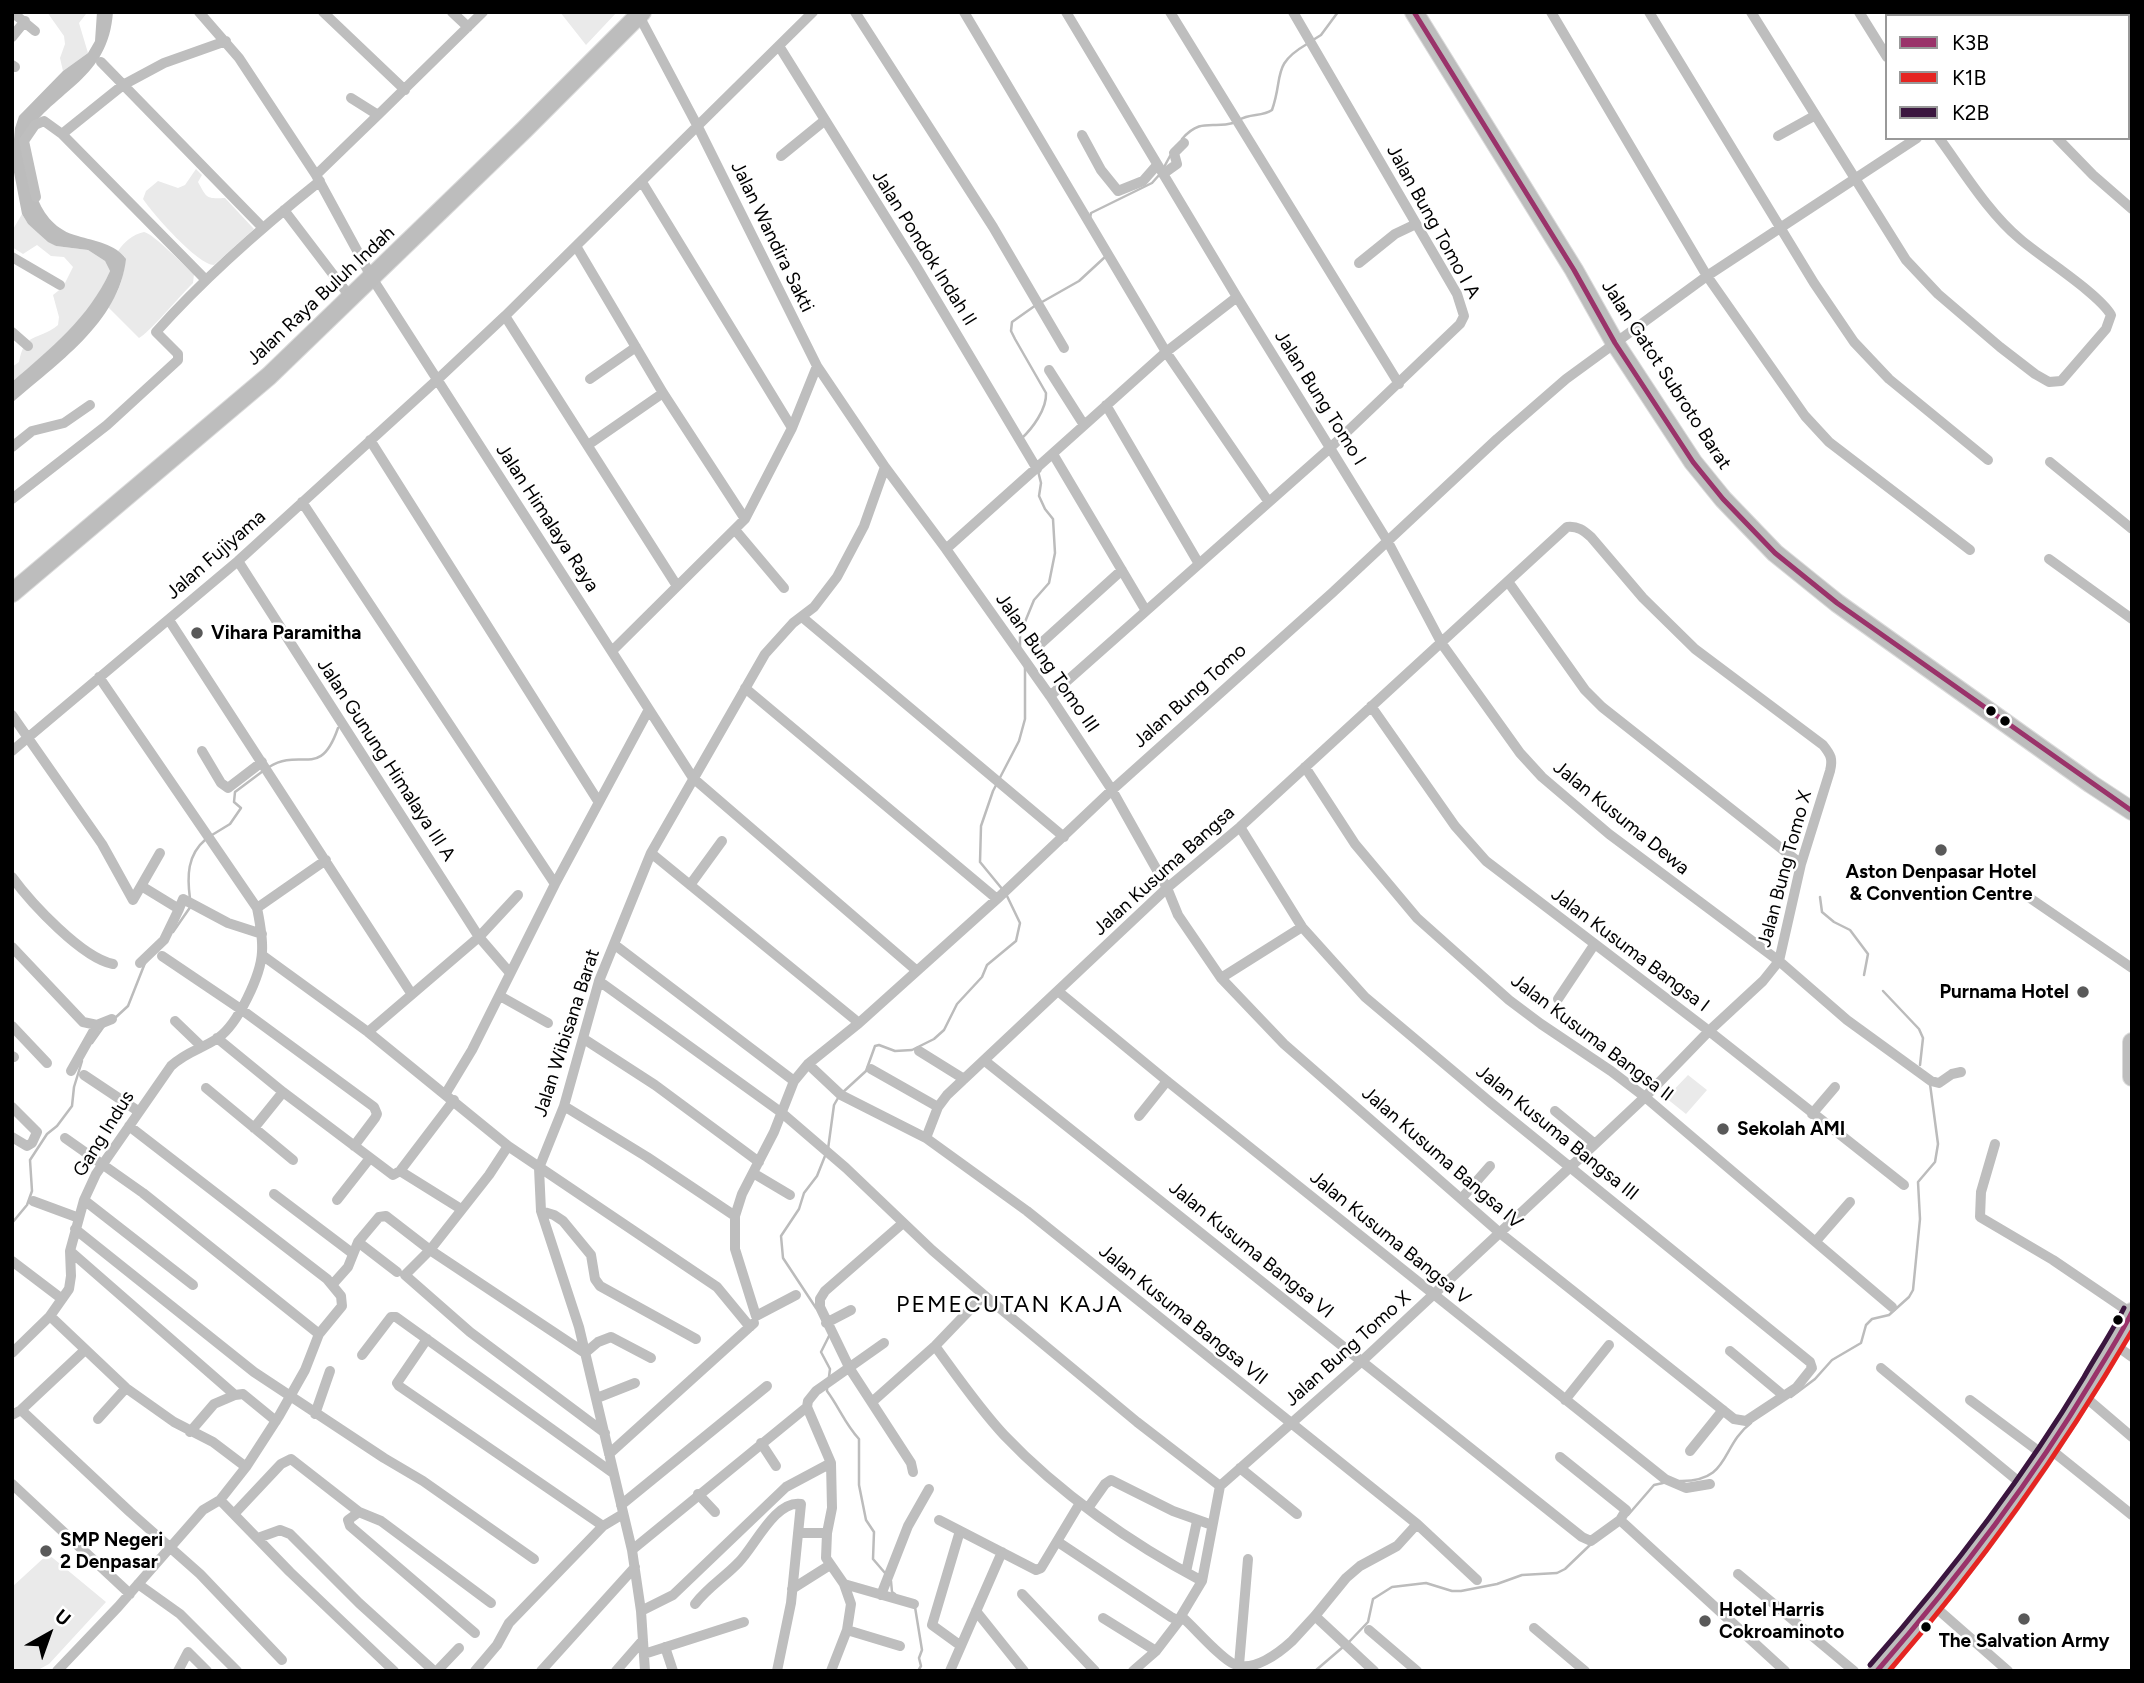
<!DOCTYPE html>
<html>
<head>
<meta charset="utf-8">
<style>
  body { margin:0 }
  #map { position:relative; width:2144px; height:1683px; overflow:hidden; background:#fff; font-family:Figtree,sans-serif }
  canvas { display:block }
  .frame { position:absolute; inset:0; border:14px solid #000; pointer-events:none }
  .legend { position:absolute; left:1885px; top:14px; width:245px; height:126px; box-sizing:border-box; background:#fff; border:2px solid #999; margin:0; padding:9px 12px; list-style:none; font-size:21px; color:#000 }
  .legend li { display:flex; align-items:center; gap:14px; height:35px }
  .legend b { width:35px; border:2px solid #999 }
  .north { position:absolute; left:14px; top:1599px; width:70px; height:70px; -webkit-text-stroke:5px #fff; paint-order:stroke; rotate:40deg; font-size:19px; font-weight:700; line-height:28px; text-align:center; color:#000 }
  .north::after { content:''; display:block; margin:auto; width:24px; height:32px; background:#000; clip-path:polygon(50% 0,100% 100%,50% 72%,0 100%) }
</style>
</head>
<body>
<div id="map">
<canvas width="2144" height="1683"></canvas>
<div class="frame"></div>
<ul class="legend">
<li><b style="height:9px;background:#9a336a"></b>K3B</li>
<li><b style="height:9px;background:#e52522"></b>K1B</li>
<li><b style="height:9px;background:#3b163f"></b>K2B</li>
</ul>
<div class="north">U</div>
</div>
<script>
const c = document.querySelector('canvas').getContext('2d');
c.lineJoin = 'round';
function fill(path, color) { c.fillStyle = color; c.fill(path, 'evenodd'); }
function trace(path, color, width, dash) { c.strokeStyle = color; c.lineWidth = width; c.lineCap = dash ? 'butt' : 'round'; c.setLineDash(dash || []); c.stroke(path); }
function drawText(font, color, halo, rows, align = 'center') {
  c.font = font + ' Figtree,sans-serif'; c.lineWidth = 5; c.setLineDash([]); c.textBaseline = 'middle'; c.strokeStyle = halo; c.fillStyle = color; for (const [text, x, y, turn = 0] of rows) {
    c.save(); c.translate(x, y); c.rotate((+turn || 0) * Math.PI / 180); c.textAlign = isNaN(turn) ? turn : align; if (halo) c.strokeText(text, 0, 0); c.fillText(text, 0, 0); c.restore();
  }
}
const green = new Path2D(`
  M47 12H96L97 14H86L79 23 88 53 63 71 60 58 65 44 64 36Z
  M560 12H617L586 45Z
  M196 169 202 175 198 182C207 198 206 199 225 198L254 229 214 265C198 265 153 214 143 199L146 191 158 181 178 188 185 185Z
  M22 214 28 224 56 246 88 250 105 261 110 271C90 318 50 350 12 382V367L19 362C25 331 37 342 58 325L59 317 53 295 63 287 73 267 64 257 51 256 37 245 23 254 12 247V231Z
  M144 232C154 234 183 265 194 274L193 283 190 286C180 296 148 334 139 338L108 307C119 293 125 274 125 257L118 251C125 241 132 235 144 232Z
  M1688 1075 1707 1090 1686 1114 1666 1098Z
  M48 1554 106 1602 49 1664 36 1671H13L12 1587Z`);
const water = new Path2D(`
  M97 12H113C108 80 57 88 24 137 30 174 34 225 78 236 94 241 116 244 126 259 119 323 56 364 12 403V382C50 349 89 318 110 271L105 261 88 250 56 246 48 242 28 224 22 214 12 162 15 128 19 116 63 71 88 53 95 41Z`);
const stream = new Path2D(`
  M1313 40 1321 35 1338 12
  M1239 120C1250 113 1262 117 1272 110 1284 76 1271 65 1307 44
  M1182 139C1201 117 1213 129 1233 123
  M1163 169 1170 156
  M1090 218 1091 213 1152 183 1160 174
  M1042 302 1079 281 1105 257
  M1021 439C1032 429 1047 409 1046 393L1015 339 1011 331 1012 322 1036 305
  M1020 647V634L1034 600 1049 583 1055 553 1053 519 1045 509 1039 496 1041 483 1038 471
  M269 767C302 747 320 780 338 728
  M212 835 230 824 241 808 234 802 235 792 263 771
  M1003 890 980 862 981 826 993 791 1019 741 1025 719V667
  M1820 897 1822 912 1834 922 1850 930 1868 954 1864 975
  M190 899C187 876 187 855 206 839
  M173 932 191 906
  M1883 991 1919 1029 1923 1038 1920 1065
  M115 1018 128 1006 145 963
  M92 1043 104 1026
  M842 1093 866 1071 875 1046 879 1045 895 1051 912 1050 934 1039 944 1030 957 1004 982 977 987 965 1016 941 1020 923 1007 896
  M828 1149 834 1105 838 1098
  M12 1223 27 1205 32 1191 30 1160 47 1134 57 1126 72 1106 74 1087 82 1061
  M816 1308 783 1258 781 1236 799 1209 804 1193 817 1176 825 1156
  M829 1377 830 1369 821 1352 829 1336
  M827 1387V1391C839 1407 845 1424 859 1439V1485L866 1520 874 1532 873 1559 885 1573
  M1791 1397 1815 1379 1832 1360 1861 1343 1866 1325 1872 1319 1889 1315 1909 1297 1913 1290 1920 1219 1918 1182 1935 1162 1938 1144 1930 1084
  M1680 1481C1731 1482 1720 1446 1751 1423
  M1628 1515 1654 1485 1663 1483
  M891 1581 892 1592 895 1594
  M915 1607 922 1650 919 1658 921 1666 918 1671
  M1348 1643 1368 1622 1373 1599 1392 1587 1426 1583 1452 1591H1461L1497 1584 1522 1575 1557 1573 1565 1569 1590 1545
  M1315 1671 1343 1647`);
const street = new Path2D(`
  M12 12 35 31
  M199 12 239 58 316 175 372 278 693 778 917 971
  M323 12 405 90
  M452 12 468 27
  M637 12 698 127 817 366 885 467 946 549 1050 696 1112 790 1167 888 1178 915 1221 978 1284 1044 1500 1233 1734 1419 1746 1421 1796 1388 1812 1368 1810 1362 1491 1103 1365 997 1302 927 1240 827
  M855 12 993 227 1064 348
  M964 12 1166 352 1268 501
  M1066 12 1237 297 1388 542 1442 644 1520 753 1542 777 1609 834 1779 961 1847 1020 1931 1081 1939 1083 1952 1074 1961 1072
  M1170 12 1399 384
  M1551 12 1707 276 1805 416 1829 442 1970 550
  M1649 12 1814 283 1854 342 1889 379 1988 460
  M1751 12 1906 260 1938 294 2000 347 2035 374 2049 382 2061 381 2106 329 2111 315C2098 293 2042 258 2020 239 1988 212 1964 172 1939 138
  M1859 12 1887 57
  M1968 12 1970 16
  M2077 12 2080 16
  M2103 16 2108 12
  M12 37 25 21
  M779 46 916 266 1037 469
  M101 62 262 227
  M12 65 15 67
  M2128 71 2132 75
  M351 98 378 115 483 12
  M62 134 123 85 164 63 226 41
  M1082 135 1101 170 1118 191 1143 181 1157 165
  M1778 136 1814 116
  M2057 138 2093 175 2132 209
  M781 156 824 121
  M1163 174 1177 164 1174 153 1184 143
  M316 175 378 115
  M642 182 792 428
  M36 197 24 141 35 125 44 121 62 134 205 279
  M284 210 351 298
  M576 246 663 393 745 519
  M12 257 60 285
  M1359 263 1395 234 1416 224
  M505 316 677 586
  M12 332 28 346
  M1049 370 1084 425
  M590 379 636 347
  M1106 405 1199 564
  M370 440 598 801
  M588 445 663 393
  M12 447 32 431 64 423 90 405
  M1053 454 1146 611
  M2050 462 2132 529
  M12 499 107 425 178 360V354L156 332C206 276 261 228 320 181
  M302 502 555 884
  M736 531 784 588
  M946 549 1166 352 1237 297
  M2049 559 2132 619
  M238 561 479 937 510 973
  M1509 583 1585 690 1602 707 1801 864
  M802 617 1064 837
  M169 620 411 993
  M1038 646 1122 570
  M612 651 745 519 792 428 817 366
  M745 688 997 899
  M1050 696 1330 448 1460 324 1464 316 1457 294 1293 12
  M1371 706 1455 826 1486 861 1709 1031 1904 1185
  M12 715 102 844 133 900 160 853
  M12 751 238 561 438 379 505 316 813 12
  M202 751 221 783 228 788 262 762
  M1305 767 1355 844 1417 918 1509 1000 1541 1024 1611 1071 1645 1097 1892 1307
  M651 853 859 1023
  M12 877C31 903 82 958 113 964
  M690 885 722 841
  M2024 894 2132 968
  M257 908 326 860
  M179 909 183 899 228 923 262 934
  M615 945 794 1081
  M12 947 83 1022 97 1025 112 1019
  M262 955 368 1032 508 1146 717 1287 750 1327
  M162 956 242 1010 374 1107 377 1114 375 1118 354 1146
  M140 963 164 940 179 909 143 887
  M1221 978 1302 927
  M599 981 782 1113 846 1168 932 1250 984 1295 1137 1422 1220 1486
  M1059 992 1167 1081 1665 1479 1686 1488 1710 1484
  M500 996 548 1023
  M1558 999 1594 945
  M175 1021 201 1046
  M12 1026 47 1063
  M368 1032 479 937 518 895
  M217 1038 283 1092 393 1175 400 1171 454 1100
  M584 1039 655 1085 759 1162
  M919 1051 964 1079
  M12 1056 14 1057
  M985 1061 1582 1537 1591 1541 1620 1520 1626 1510 1560 1457
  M808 1064 841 1095 926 1138 1027 1211 1417 1524 1477 1580
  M871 1069 938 1107
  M71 1071 97 1025
  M84 1075 138 1111
  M206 1088 293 1160
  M446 1093 472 1050 555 884 648 711
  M564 1106 647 1157 735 1216
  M12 1107 37 1132 32 1143 27 1146 12 1137
  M1555 1111 1595 1144
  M1812 1114 1835 1087
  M1139 1116 1167 1081
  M254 1128 283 1092
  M65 1138 143 1193 319 1334
  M926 1138 938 1107 947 1095 1167 888 1240 827 1567 527C1578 526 1583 530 1591 537L1643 598 1695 649 1823 745C1831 755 1833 759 1830 771L1801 864 1779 961 1763 981 1709 1031 1645 1097 1595 1144 1362 1361 1220 1486
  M1995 1144 1981 1192 1980 1217 2053 1260 2131 1313
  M508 1146 489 1175 430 1250 405 1275 470 1332 605 1433
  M400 1171 461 1209
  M753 1173 790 1195
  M274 1194 352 1253
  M1461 1199 1490 1166
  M84 1200 193 1285
  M337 1200 370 1158
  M33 1201 79 1218
  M541 1211 554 1215 563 1221 591 1255 595 1279 600 1286 696 1339
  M903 1223 825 1291 820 1299V1307L850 1369 911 1463 913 1472
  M75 1229 254 1372 384 1458 423 1481 534 1559
  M1816 1241 1850 1202
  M358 1242 397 1272
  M70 1251 235 1395 243 1394 276 1421
  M12 1261 62 1299
  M332 1285 348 1267 358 1242 379 1217 386 1216 430 1250 585 1353 598 1342 611 1337 651 1358
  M50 1316 126 1388 174 1422 213 1442 246 1467
  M756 1316 735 1249V1216L742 1194 774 1132 794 1081 808 1064 859 1023 997 899 1112 790 1332 593 1497 439 1566 379 1707 276 1917 138
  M756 1316 796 1295
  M826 1323 851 1310
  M427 1339 397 1383 399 1386 603 1526
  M2114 1344 2132 1357
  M935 1346C957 1376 978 1407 1004 1435 1059 1493 1132 1544 1202 1581
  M1730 1351 1784 1396
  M12 1353 50 1316 69 1289 71 1276 70 1251 84 1200 96 1174 171 1066C187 1051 202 1049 218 1038 238 1024 261 975 262 952 263 937 260 923 257 908L99 677
  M362 1355 391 1317H396L613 1473
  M1881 1368 2024 1486
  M2084 1396 2132 1437
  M597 1398 635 1383
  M1565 1400 1609 1345
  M1970 1400 2045 1456
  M872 1402 935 1346 984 1295
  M21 1410 130 1512 200 1574 282 1660
  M315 1414 330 1371
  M12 1415 21 1410 85 1350
  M98 1419 126 1388
  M190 1432 214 1404 235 1395
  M761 1443 776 1466
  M2050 1449 2132 1515
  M1690 1451 1723 1410
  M609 1454 754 1323
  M1240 1468 1297 1514
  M12 1484 130 1594
  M698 1494 715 1512
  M220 1500 290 1572 394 1671
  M621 1505 767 1386
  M1088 1508 1105 1484 1111 1480 1173 1511 1212 1525
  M359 1512 348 1520 350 1526 475 1633
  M234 1514 281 1464 291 1459 359 1512 381 1521 491 1603
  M939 1520 1036 1570 1041 1568 1080 1503
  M1620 1520 1785 1671
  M960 1531 932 1625 961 1646
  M798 1533H827
  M258 1538 280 1530 290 1534 359 1603 434 1671
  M1058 1542 1171 1617 1179 1621 1181 1616
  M632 1550 807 1407
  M1186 1572 1197 1521
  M1738 1574 1854 1671
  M138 1584 180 1614 237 1671
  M844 1584 914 1604
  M792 1589 830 1565
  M1022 1594 1095 1671
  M881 1595 908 1526 929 1489
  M695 1604C708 1587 725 1577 739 1562 755 1546 775 1500 801 1504L791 1603 777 1671
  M1934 1606 2008 1671
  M641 1611 673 1595 786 1487 831 1463
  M976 1611 1024 1671
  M1181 1616C1194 1627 1220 1658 1234 1664 1253 1673 1279 1653 1292 1641L1315 1616 1346 1578 1360 1566 1397 1546 1417 1524
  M1181 1616 1202 1581 1220 1486
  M1315 1616 1374 1671
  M1103 1618 1156 1651
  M1534 1628 1585 1671
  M847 1630 900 1646
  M1369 1630 1417 1671
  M665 1647 673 1671
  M644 1654 744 1622
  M1239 1665 1248 1559
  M57 1671 118 1607 196 1518 203 1510 220 1500 246 1467 279 1416 305 1370 319 1334 342 1306 341 1296 327 1279 129 1126
  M178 1671 188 1652 207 1671
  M437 1671 459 1648
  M475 1671 497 1645 509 1623 603 1526 623 1514
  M541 1671 635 1567
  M616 1671 643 1640
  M645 1671 641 1611 632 1550 579 1327 541 1211 539 1168 564 1106 599 981 651 853 765 654 793 623 814 607 837 577 864 526 885 467
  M831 1671 847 1630 851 1604 844 1584 826 1558 827 1533 832 1508 831 1463 807 1407 808 1401 816 1391 884 1343
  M950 1671 1002 1552
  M1133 1671 1156 1651 1179 1621`);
const highway = new Path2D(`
  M1414 12 1574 270 1615 343 1693 462 1723 499 1775 553 1837 603 2091 784 2132 811
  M12 593 269 376 525 129 642 12
  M2132 1042V1077
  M1877 1671C1960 1578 2035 1479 2097 1372 2108 1352 2122 1333 2132 1312`);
const bus1 = new Path2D(`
  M1414 12 1574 270 1615 343 1693 462 1723 499 1775 553 1837 603 2132 811
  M1877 1671C1956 1580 2029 1485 2091 1382 2105 1359 2120 1336 2132 1312`);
const bus2 = new Path2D(`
  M1889 1671C1981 1565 2061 1452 2132 1331`);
const bus3 = new Path2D(`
  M1870 1665C1949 1575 2022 1480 2084 1377 2097 1354 2112 1332 2124 1308`);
const markers = [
  [197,633,7,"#595959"],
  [1991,711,6,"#000"],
  [2005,721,6,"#000"],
  [1941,850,7,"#595959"],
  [2083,992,7,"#595959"],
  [1723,1129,7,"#595959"],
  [2118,1320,6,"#000"],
  [46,1551,7,"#595959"],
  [2024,1619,7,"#595959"],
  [1705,1621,7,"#595959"],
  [1926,1627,6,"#000"]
];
const streetNames = [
  ["Jalan Bung Tomo I A",1433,222,61],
  ["Jalan Wandira Sakti",772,237,64],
  ["Jalan Pondok Indah II",924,248,58],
  ["Jalan Raya Buluh Indah",321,296,-43],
  ["Jalan Gatot Subroto Barat",1666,375,57],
  ["Jalan Bung Tomo I",1320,398,58],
  ["Jalan Himalaya Raya",547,518,57],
  ["Jalan Fujiyama",216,555,-41],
  ["Jalan Bung Tomo III",1047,663,55],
  ["Jalan Bung Tomo",1190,696,-42],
  ["Jalan Gunung Himalaya III A",386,760,57],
  ["Jalan Kusuma Dewa",1621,818,39],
  ["Jalan Bung Tomo X",1785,869,-75],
  ["Jalan Kusuma Bangsa",1164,871,-42],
  ["Jalan Kusuma Bangsa I",1630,950,37],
  ["Jalan Wibisana Barat",567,1033,-72],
  ["Jalan Kusuma Bangsa II",1592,1038,37],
  ["Jalan Kusuma Bangsa III",1557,1133,39],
  ["Gang Indus",104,1134,-58],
  ["Jalan Kusuma Bangsa IV",1442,1158,41],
  ["Jalan Kusuma Bangsa V",1390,1238,39],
  ["Jalan Kusuma Bangsa VI",1251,1250,39],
  ["Jalan Kusuma Bangsa VII",1183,1315,39],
  ["Jalan Bung Tomo X",1348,1349,-42]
];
const poiNames = [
  ["Vihara Paramitha",211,633],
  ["Aston Denpasar Hotel",1941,872,"center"],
  ["& Convention Centre",1941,894,"center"],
  ["Purnama Hotel",2069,992,"right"],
  ["Sekolah AMI",1737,1129],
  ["SMP Negeri",60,1540],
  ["2 Denpasar",60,1562],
  ["Hotel Harris",1719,1610],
  ["Cokroaminoto",1719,1632],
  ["The Salvation Army",2024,1641,"center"]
];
const quarterNames = [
  ["PEMECUTAN KAJA",1010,1305]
];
fill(green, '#eaeaea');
fill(water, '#bcbcbc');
trace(stream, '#bcbcbc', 2.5);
trace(highway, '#dbdbdb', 20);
trace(street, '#bebebe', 10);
trace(highway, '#bdbdbd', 18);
trace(bus1, '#9a336a', 5);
trace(bus2, '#e52522', 5);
trace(bus3, '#3b163f', 5);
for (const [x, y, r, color] of markers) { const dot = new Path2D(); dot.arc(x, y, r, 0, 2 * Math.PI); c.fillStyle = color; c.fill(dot); trace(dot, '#fff', 2.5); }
drawText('19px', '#000', '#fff', streetNames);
drawText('bold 19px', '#000', '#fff', poiNames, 'left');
c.letterSpacing = '2px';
drawText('23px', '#000', '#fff', quarterNames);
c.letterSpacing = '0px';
</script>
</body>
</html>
